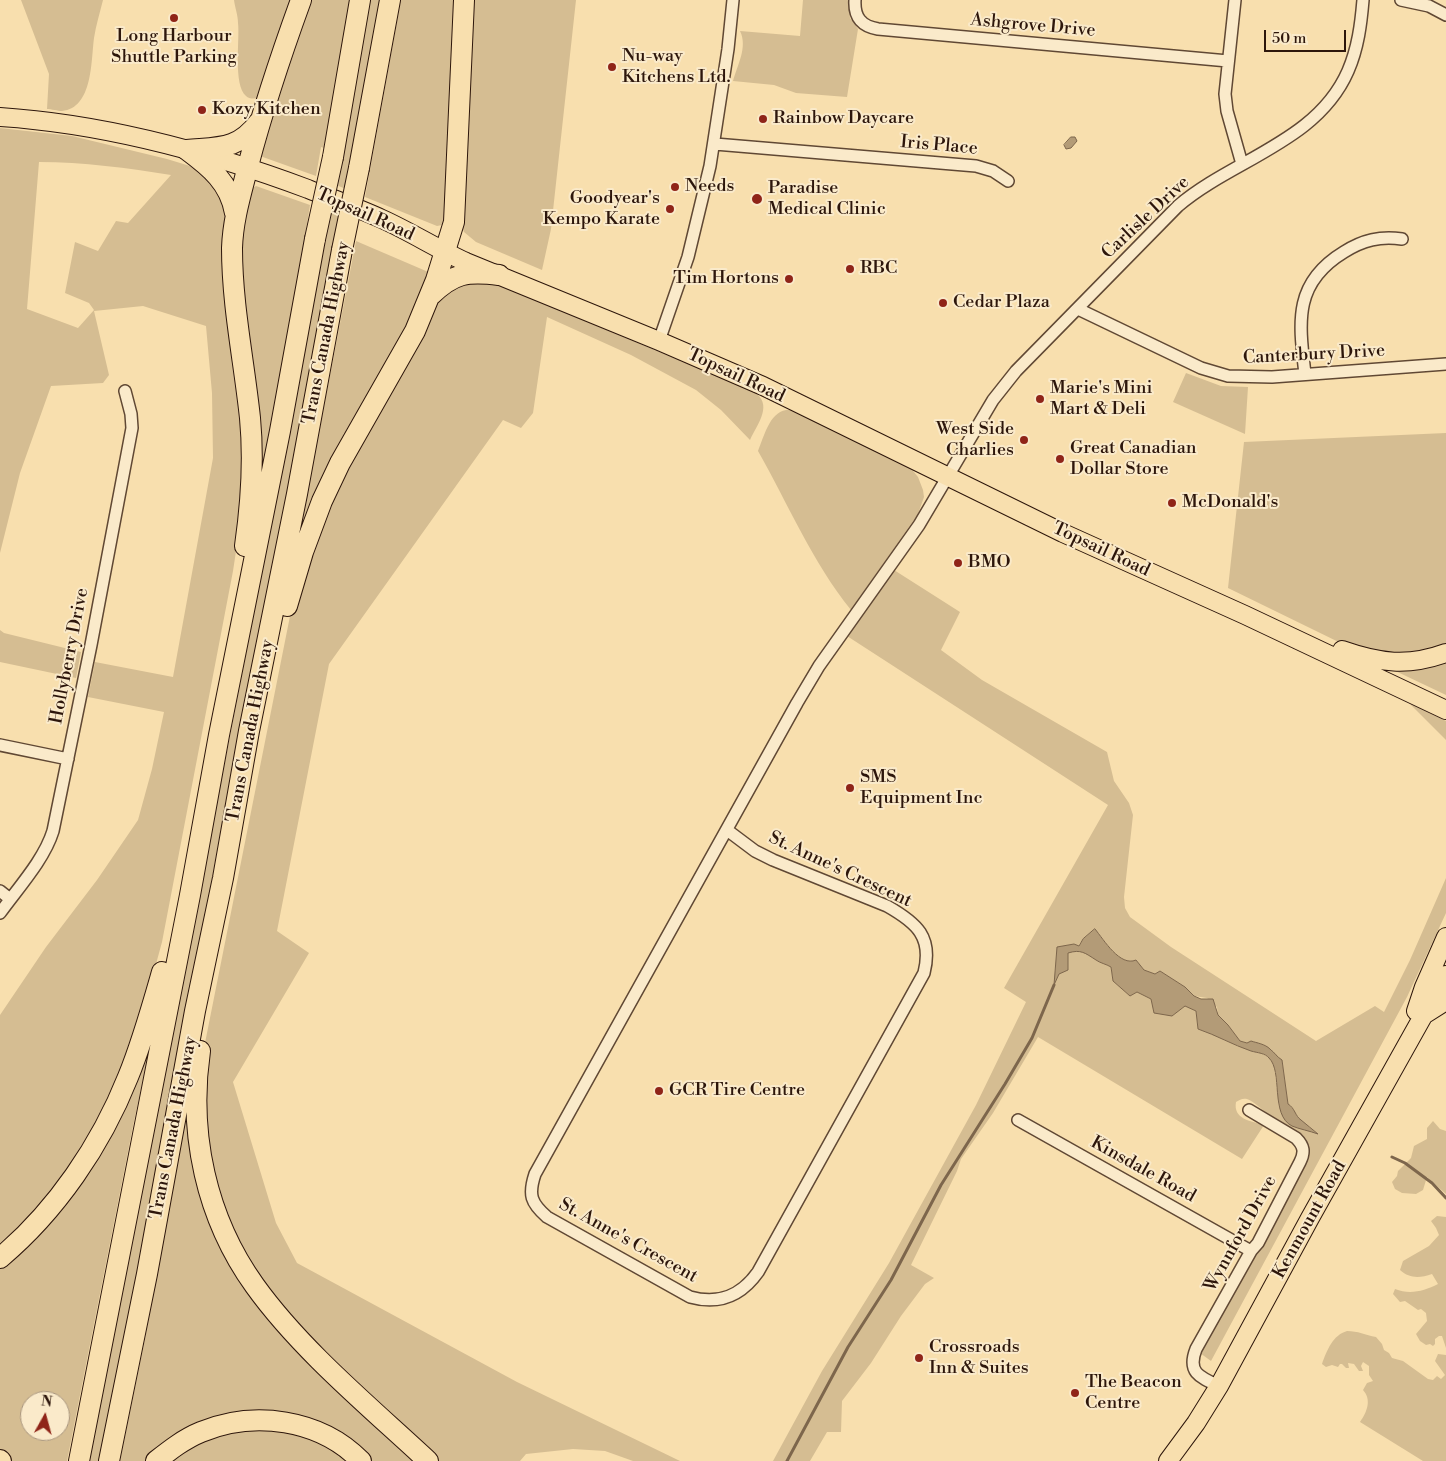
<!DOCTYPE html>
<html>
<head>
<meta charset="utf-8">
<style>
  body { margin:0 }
  #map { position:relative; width:1446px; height:1461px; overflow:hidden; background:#f8dfae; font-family:"Libre Bodoni",serif }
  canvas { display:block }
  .north { position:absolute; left:20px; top:1391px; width:50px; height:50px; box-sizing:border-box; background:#faeaca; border:1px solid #a8957e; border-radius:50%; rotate:7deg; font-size:14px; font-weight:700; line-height:20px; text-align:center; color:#2d160b }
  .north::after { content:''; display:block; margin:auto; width:18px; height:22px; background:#8f2418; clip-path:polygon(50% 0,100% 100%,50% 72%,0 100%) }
  .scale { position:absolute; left:1264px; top:30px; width:82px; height:22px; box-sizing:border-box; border:2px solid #2d160b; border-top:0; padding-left:6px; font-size:15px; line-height:18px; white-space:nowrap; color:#2d160b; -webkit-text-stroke:4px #faeaca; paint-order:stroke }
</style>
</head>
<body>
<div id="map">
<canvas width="1446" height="1461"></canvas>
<div class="north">N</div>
<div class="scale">50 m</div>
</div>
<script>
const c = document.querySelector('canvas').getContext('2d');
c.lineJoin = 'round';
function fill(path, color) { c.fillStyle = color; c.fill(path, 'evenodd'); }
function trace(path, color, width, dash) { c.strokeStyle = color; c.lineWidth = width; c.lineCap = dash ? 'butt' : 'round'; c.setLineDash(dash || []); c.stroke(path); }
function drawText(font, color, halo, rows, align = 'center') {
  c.font = font + ' "Libre Bodoni",serif'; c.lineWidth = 4; c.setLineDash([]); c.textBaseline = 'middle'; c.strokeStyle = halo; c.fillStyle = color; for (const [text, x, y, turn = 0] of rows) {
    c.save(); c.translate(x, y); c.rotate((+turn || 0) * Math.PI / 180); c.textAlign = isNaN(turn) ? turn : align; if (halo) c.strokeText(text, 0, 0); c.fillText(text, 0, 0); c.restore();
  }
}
const green = new Path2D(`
  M21 0H103C100 12 96 25 94 38 91 61 93 108 62 111 58 111 51 109 47 109L49 74Z
  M234 0H296L261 98C256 98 250 100 246 96 233 85 240 39 238 23 238 15 235 8 234 0Z
  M306 0H350L324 148 321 147 316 176 260 156Z
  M369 0H381L346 189 336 185Z
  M401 0H460L446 222 442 225 437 226 365 197Z
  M467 0H576L551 229 542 270 476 242 464 232 461 224Z
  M803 0H849L850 18 858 29 847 97 796 93 774 85 733 81C737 66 748 47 740 31L800 36Z
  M0 128 72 136 167 159 203 170 225 197 244 419 240 525 233 571 162 942 140 1023 103 1116 54 1191 0 1249V1015L46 947 97 880 138 820 152 769 164 712 88 697 95 662 173 677 213 458 212 393 206 326 143 306 94 311 109 375 103 383 51 386 20 473 0 553ZM39 162C83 162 128 168 171 175L128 223 116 221 98 251 75 242 65 293 89 303 94 310 78 328 27 309Z
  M256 186 310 205 276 420 255 499 237 243 251 189Z
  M331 212 339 215 287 493 231 772 198 957 127 1326 99 1461H88L278 491Z
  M356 241 433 274 291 577Z
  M482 278 753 391C774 404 758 423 750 440L721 410 696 390 631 355 547 317 533 413 521 428 503 420 329 664 277 931 309 953 233 1082 276 1223 297 1263 517 1382 680 1461H633L605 1451 573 1449 526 1454 520 1461H436L322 1354 244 1258 206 1158 205 1043 294 596 325 505 437 302 446 288Z
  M1186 373 1221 386 1248 387 1245 434 1173 402Z
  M786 410H791L909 466 918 477 923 490 924 497 918 514 851 610C813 563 788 504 758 451 764 437 769 413 786 410Z
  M1446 433V647L1415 656 1357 651 1228 588 1244 442Z
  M894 570 960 612 941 650 982 680 1107 752 1114 781 1129 803 1133 815 1124 897 1125 908 1130 917 1171 947 1316 1041 1375 1006 1384 1012 1410 960 1446 878V913L1407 997 1211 1361 1200 1353 1257 1254 1305 1162 1308 1154C1297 1143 1258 1102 1247 1099 1242 1098 1240 1100 1236 1102 1233 1119 1250 1121 1264 1125L1242 1159 1038 1037 993 1113 961 1159 957 1171 911 1265 934 1278 925 1284 901 1316 871 1363 842 1401 841 1432H827L810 1461H773L822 1371 889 1263 976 1105 1026 1002 1004 988 1108 805 847 636ZM1095 930C1105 940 1119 967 1136 960L1144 970 1155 974 1160 971 1185 987 1194 996 1207 998 1217 1007 1218 1015 1228 1025 1240 1041 1271 1049 1275 1056 1282 1060 1288 1104C1295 1108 1295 1115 1300 1120 1306 1124 1311 1128 1317 1133L1291 1125 1279 1107 1274 1065 1270 1058 1263 1054 1237 1046 1216 1035 1198 1029 1196 1011 1185 1006 1172 1016 1151 999 1137 992 1130 996 1113 981 1111 967C1106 964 1100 963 1096 960 1084 952 1083 948 1068 953V970L1059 973 1055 983V966L1068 945 1074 944 1078 946 1083 939Z
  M0 630 4 633 81 652 76 678 0 662Z
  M1446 658V695L1387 667Z
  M1408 702 1446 721V740Z
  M163 991 134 1121 67 1461H10L0 1451V1266L55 1208ZM30 1401H60V1431H30Z
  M192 1077 223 1242 421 1461H370L277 1415 148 1461H120L145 1339Z
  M1433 1121 1440 1129 1446 1131V1194L1427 1177 1423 1190 1416 1194 1402 1193 1395 1189 1392 1182 1397 1176 1398 1171 1411 1158 1414 1146 1427 1139V1128Z
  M1437 1216 1446 1217V1348L1442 1336H1439L1435 1339V1344L1433 1346 1430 1344 1426 1345 1420 1341 1416 1334 1427 1321 1426 1313 1421 1309 1418 1310 1405 1301 1400 1302 1393 1294 1395 1289C1410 1295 1424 1291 1438 1284L1432 1274C1420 1278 1410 1279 1400 1270L1403 1261 1429 1246 1439 1235 1436 1228 1431 1221Z
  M1347 1331C1358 1331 1365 1335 1376 1337L1382 1344 1384 1350 1389 1353 1392 1358 1403 1361 1428 1379 1433 1380 1437 1376 1441 1379 1445 1375 1435 1361 1438 1354 1446 1355V1461H1423L1360 1422C1367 1412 1372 1400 1363 1390L1367 1383 1373 1381 1369 1375V1366L1363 1362 1361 1366 1363 1371H1359L1354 1364 1348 1363 1349 1368H1346L1342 1364H1340L1338 1367 1332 1365 1326 1367 1322 1364C1327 1350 1333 1335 1347 1331Z
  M290 1428 353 1461H164L219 1431Z`);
const water = new Path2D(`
  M1071 137H1075L1077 141 1071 148 1066 149 1064 145Z
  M1095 929C1104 940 1120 967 1136 960L1144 970 1155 974 1160 971 1185 987 1194 996 1201 999H1213L1218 1015 1228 1025 1240 1041 1247 1043 1251 1041C1257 1043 1265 1044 1270 1049 1275 1053 1277 1057 1282 1060L1288 1104C1295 1108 1295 1116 1301 1120 1307 1125 1312 1129 1318 1134 1310 1131 1299 1129 1292 1126 1270 1115 1283 1071 1269 1058 1265 1053 1258 1053 1251 1051 1233 1045 1216 1035 1198 1029L1196 1011 1185 1006 1172 1016 1154 1013 1151 999 1137 992 1130 996 1113 981 1111 967C1106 964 1100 963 1096 960 1085 953 1081 949 1068 953V970L1059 974 1054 985 1057 947 1074 944 1079 946 1083 939Z`);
const stream = new Path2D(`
  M1392 1157 1405 1163 1432 1183 1446 1198
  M787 1461 848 1347 891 1280 941 1185 1005 1084 1032 1038 1054 985`);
const street = new Path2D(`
  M855 0C854 17 861 26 878 29L1228 61
  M1235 0 1225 94 1227 111 1242 164
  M1401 0 1429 6 1446 15
  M715 144 976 166 993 171 1008 181
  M1078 309 1201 368 1228 376 1272 377 1446 364
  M659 341 688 257 710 166 728 49 733 0
  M1305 374C1299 322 1293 283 1344 252 1363 240 1380 236 1402 239
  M0 745 68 759
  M727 830 755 851 773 860 887 906C917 923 933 937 924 973L758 1272C741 1296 719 1305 690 1297L547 1217C531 1203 528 1195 535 1174L797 703 819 666 919 525 993 400 1016 371 1178 206C1233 159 1317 142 1348 71 1358 48 1361 24 1363 0
  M0 891 10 899
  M0 913C18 888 44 860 53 831L91 645 132 428 131 414 125 391
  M1018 1120 1251 1251
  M1219 1386C1199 1377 1187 1372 1196 1349L1251 1251 1258 1243 1300 1162C1305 1152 1304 1146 1296 1138L1249 1110`);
const primary = new Path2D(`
  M0 117C106 124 209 152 308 189 333 199 358 208 382 219 411 232 437 249 466 262L659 341 763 386 1063 533 1245 615 1446 710
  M1342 650C1379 663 1408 667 1446 653
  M1416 1011 1424 987 1446 937
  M1422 1016 1446 1001
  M1168 1461 1196 1423 1219 1386 1310 1218 1446 975`);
const highway = new Path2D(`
  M187 150C210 167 230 183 235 213
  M187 150C219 147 238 150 259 122
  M333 157 360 0
  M359 168 390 0
  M431 295C454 273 467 271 499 275
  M245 546C251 504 254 460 250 418 244 361 232 305 232 248 233 219 241 194 248 166 263 109 281 55 301 0
  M287 606 303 552 322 501 340 463 415 331 436 280 454 222 464 0
  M200 1051C188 1133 206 1218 255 1286 301 1350 370 1407 428 1461
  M0 1258C56 1211 101 1145 128 1077 142 1043 152 1007 162 972
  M0 1460 1 1461
  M79 1461 190 895 219 735 280 431 315 239
  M109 1461 147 1274 195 1011 223 878 249 731 297 494 342 250
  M156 1461C170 1450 184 1439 201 1432 254 1410 320 1419 361 1461`);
const highwayBridge = new Path2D(`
  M315 239 333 157
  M342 250 359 168`);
const markers = [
  [174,18,5,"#8f2418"],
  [612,67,5,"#8f2418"],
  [202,110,5,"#8f2418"],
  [763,119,5,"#8f2418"],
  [675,187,5,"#8f2418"],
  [757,199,6,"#8f2418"],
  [670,209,5,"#8f2418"],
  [850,269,5,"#8f2418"],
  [789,279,5,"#8f2418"],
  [943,303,5,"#8f2418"],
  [1040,399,5,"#8f2418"],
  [1024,440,5,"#8f2418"],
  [1060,459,5,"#8f2418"],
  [1172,503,5,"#8f2418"],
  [958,563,5,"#8f2418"],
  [850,788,5,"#8f2418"],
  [659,1091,5,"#8f2418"],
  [919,1358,5,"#8f2418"],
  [1075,1393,5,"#8f2418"]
];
const streetNames = [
  ["Ashgrove Drive",1033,26,5],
  ["Iris Place",939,146,5],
  ["Topsail Road",365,215,24],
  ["Carlisle Drive",1146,218,-43],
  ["Trans Canada Highway",327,333,-79],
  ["Canterbury Drive",1314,355,-3],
  ["Topsail Road",736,376,25],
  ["Topsail Road",1101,550,25],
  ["Hollyberry Drive",70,656,-79],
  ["Trans Canada Highway",251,731,-79],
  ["St. Anne's Crescent",840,870,25],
  ["Trans Canada Highway",174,1128,-79],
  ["Kinsdale Road",1143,1170,29],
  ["Kenmount Road",1310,1220,-61],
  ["Wynnford Drive",1241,1234,-61],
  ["St. Anne's Crescent",628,1241,29]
];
const poiNames = [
  ["Long Harbour",174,37,"center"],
  ["Shuttle Parking",174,58,"center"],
  ["Nu-way",622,57],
  ["Kitchens Ltd.",622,78],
  ["Kozy Kitchen",212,110],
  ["Rainbow Daycare",773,119],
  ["Needs",685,187],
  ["Paradise",768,189],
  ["Medical Clinic",768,210],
  ["Goodyear's",660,199,"right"],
  ["Kempo Karate",660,220,"right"],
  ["RBC",860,269],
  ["Tim Hortons",779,279,"right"],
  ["Cedar Plaza",953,303],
  ["Marie's Mini",1050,389],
  ["Mart & Deli",1050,410],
  ["West Side",1014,430,"right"],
  ["Charlies",1014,451,"right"],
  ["Great Canadian",1070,449],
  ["Dollar Store",1070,470],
  ["McDonald's",1182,503],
  ["BMO",968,563],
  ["SMS",860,778],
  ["Equipment Inc",860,799],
  ["GCR Tire Centre",669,1091],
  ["Crossroads",929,1348],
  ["Inn & Suites",929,1369],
  ["The Beacon",1085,1383],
  ["Centre",1085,1404]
];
fill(green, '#d5bd92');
fill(water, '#b39b77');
trace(water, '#7d664c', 1);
trace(stream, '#7d664c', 3);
trace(street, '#604834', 14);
trace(primary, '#2d160b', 20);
trace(highway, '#2d160b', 22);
trace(street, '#faeaca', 11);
trace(primary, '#f8dfae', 18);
trace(highway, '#f8dfae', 20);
trace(highwayBridge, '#2d160b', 22, []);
trace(highwayBridge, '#f8dfae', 20);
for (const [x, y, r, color] of markers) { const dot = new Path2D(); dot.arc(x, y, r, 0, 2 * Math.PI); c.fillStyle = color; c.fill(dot); trace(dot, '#faeaca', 2); }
drawText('18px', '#2d160b', '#faeaca', streetNames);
drawText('18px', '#2d160b', '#faeaca', poiNames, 'left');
</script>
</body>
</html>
